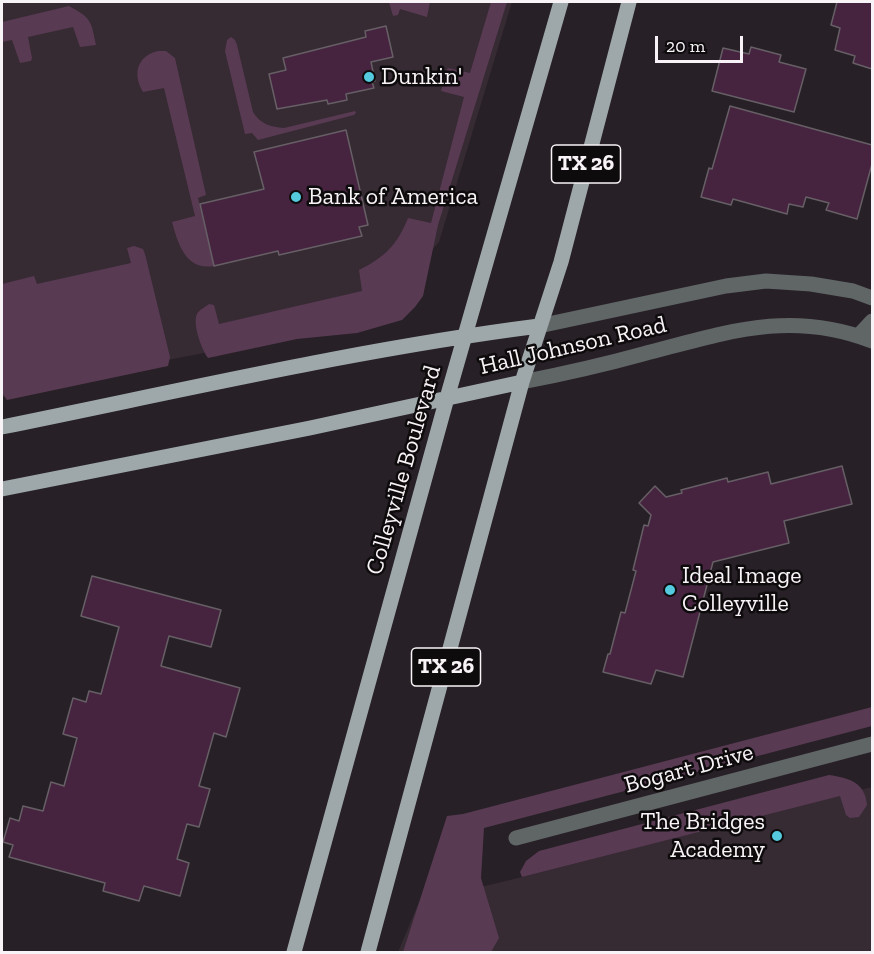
<!DOCTYPE html>
<html>
<head>
<meta charset="utf-8">
<style>
  body { margin:0 }
  #map { position:relative; width:874px; height:954px; overflow:hidden; background:#272026; font-family:"Zilla Slab",serif }
  canvas { display:block }
  .frame { position:absolute; inset:0; border:3px solid #f8f3f7; pointer-events:none }
  .scale { position:absolute; left:655px; top:36px; width:88px; height:27px; box-sizing:border-box; border:3px solid #f8f3f7; border-top:0; padding-left:8px; font-size:18px; line-height:21px; white-space:nowrap; color:#f8f3f7; -webkit-text-stroke:4px #0e0b0d; paint-order:stroke }
</style>
</head>
<body>
<div id="map">
<canvas width="874" height="954"></canvas>
<div class="frame"></div>
<div class="scale">20 m</div>
</div>
<script>
const c = document.querySelector('canvas').getContext('2d');
c.lineJoin = 'round';
function fill(path, color) { c.fillStyle = color; c.fill(path, 'evenodd'); }
function trace(path, color, width, dash) { c.strokeStyle = color; c.lineWidth = width; c.lineCap = dash ? 'butt' : 'round'; c.setLineDash(dash || []); c.stroke(path); }
function drawText(font, color, halo, rows, align = 'center') {
  c.font = font + ' "Zilla Slab",serif'; c.lineWidth = 5; c.setLineDash([]); c.textBaseline = 'middle'; c.strokeStyle = halo; c.fillStyle = color; for (const [text, x, y, turn = 0] of rows) {
    c.save(); c.translate(x, y); c.rotate((+turn || 0) * Math.PI / 180); c.textAlign = isNaN(turn) ? turn : align; if (halo) c.strokeText(text, 0, 0); c.fillText(text, 0, 0); c.restore();
  }
}
const built = new Path2D(`
  M2 2H512L439 242 369 321 168 360 2 397Z
  M872 787V952H398L419 902 522 877Z`);
const green = new Path2D(`
  M389 2H430L427 17 400 9 398 15 393 16Z
  M491 2H507L438 225 423 296 415 307 402 320 357 333 297 339 208 358C202 350 192 324 197 314 199 310 205 307 209 304L214 305 219 324 362 291 359 270C385 257 397 245 408 218L431 223 464 97 441 91 447 69 448 68 470 73Z
  M69 6C91 18 91 20 96 45L80 47 73 27 28 37 32 58 31 61 20 63 12 40 2 42V22Z
  M231 37 235 40 237 45 253 112C260 124 271 127 284 128L355 111 356 113 354 115 258 140 252 133 245 134 225 51 227 40Z
  M158 51H166L175 58 206 195 198 198 214 266C186 271 178 244 172 222L195 216 164 88 143 92C132 74 137 56 158 51Z
  M134 246 143 249 145 254 170 357 168 366 7 400 2 393V284L34 276 37 284 131 263 127 248Z
  M872 707V726L484 828 481 878 499 938 491 952H403L447 816 463 814Z
  M829 775C849 778 865 782 867 805L859 817 850 818 846 815 840 796 522 877 520 872 526 861 539 851Z`);
const building = new Path2D(`
  M837 2H872V69L853 63 855 56 835 50 840 28 831 25Z
  M386 26 393 57 371 62 375 81 372 82 374 88 346 94 347 100 328 104 327 100 277 109 269 74 286 70 283 58 366 37 365 31Z
  M751 47 781 55 779 62 806 69 794 112 712 91 723 48 749 54Z
  M730 106 872 145V164L857 219 826 210 829 203 806 197 803 207 789 204 787 214 733 199 731 205 701 197 709 168 712 169Z
  M346 130 368 225 359 227 362 236 279 255 278 251 214 266 200 204 264 189 254 152Z
  M842 466 852 504 784 521 789 543 713 562 683 677 656 670 651 684 603 672 608 654H610L621 612 625 613 636 571 633 570 644 525 648 526 651 515 639 503 655 486 666 497 682 493 681 490 727 478 728 482 768 472 771 484Z
  M92 576 221 610 211 647 169 636 161 666 240 688 226 737 214 733 199 786 210 789 199 827 187 824 177 859 189 863 180 896 144 886 139 901 103 891 105 883 9 857 13 845 3 842 10 818 19 821 23 806 43 811 51 782 64 786 77 738 63 734 73 698 86 702 89 691 101 694 119 627 81 616Z`);
const minor = new Path2D(`
  M539 326 726 286 766 281 811 284 853 291 872 298
  M858 336 872 321
  M522 382C563 374 603 365 643 354 725 333 789 309 872 341
  M516 838 872 744`);
const major = new Path2D(`
  M2 427C180 391 358 349 539 326
  M2 489 310 428 522 382
  M294 952 447 398 561 2
  M368 952 522 382 561 262 629 2`);
const markers = [
  [369,77,6,"#55cadf"],
  [296,197,6,"#55cadf"],
  [670,590,6,"#55cadf"],
  [777,836,6,"#55cadf"]
];
const shields = [
  [586,164,69],
  [446,667,69]
];
const shieldNames = [
  ["TX 26",586,164],
  ["TX 26",446,667]
];
const poiNames = [
  ["Dunkin'",381,77],
  ["Bank of America",308,197],
  ["Ideal Image",682,576],
  ["Colleyville",682,604],
  ["The Bridges",765,822,"right"],
  ["Academy",765,850,"right"]
];
const streetNames = [
  ["Hall Johnson Road",573,346,-13],
  ["Colleyville Boulevard",404,470,-74],
  ["Bogart Drive",689,769,-15]
];
fill(built, '#362a33');
fill(green, '#593a53');
fill(building, '#462440');
trace(building, '#665f65', 1.5);
trace(minor, '#606566', 15);
trace(major, '#9ea8ab', 15);
for (const [x, y, r, color] of markers) { const dot = new Path2D(); dot.arc(x, y, r, 0, 2 * Math.PI); c.fillStyle = color; c.fill(dot); trace(dot, '#0e0b0d', 2); }
for (const [x, y, w] of shields) { const box = new Path2D(); box.roundRect(x - w / 2, y - 19, w, 38, 4.5); c.fillStyle = '#0e0b0d'; c.fill(box); trace(box, '#f8f3f7', 1.5); }
drawText('bold 22px', '#f8f3f7', null, shieldNames);
drawText('24px', '#f8f3f7', '#0e0b0d', poiNames, 'left');
drawText('24px', '#f8f3f7', '#0e0b0d', streetNames);
</script>
</body>
</html>
